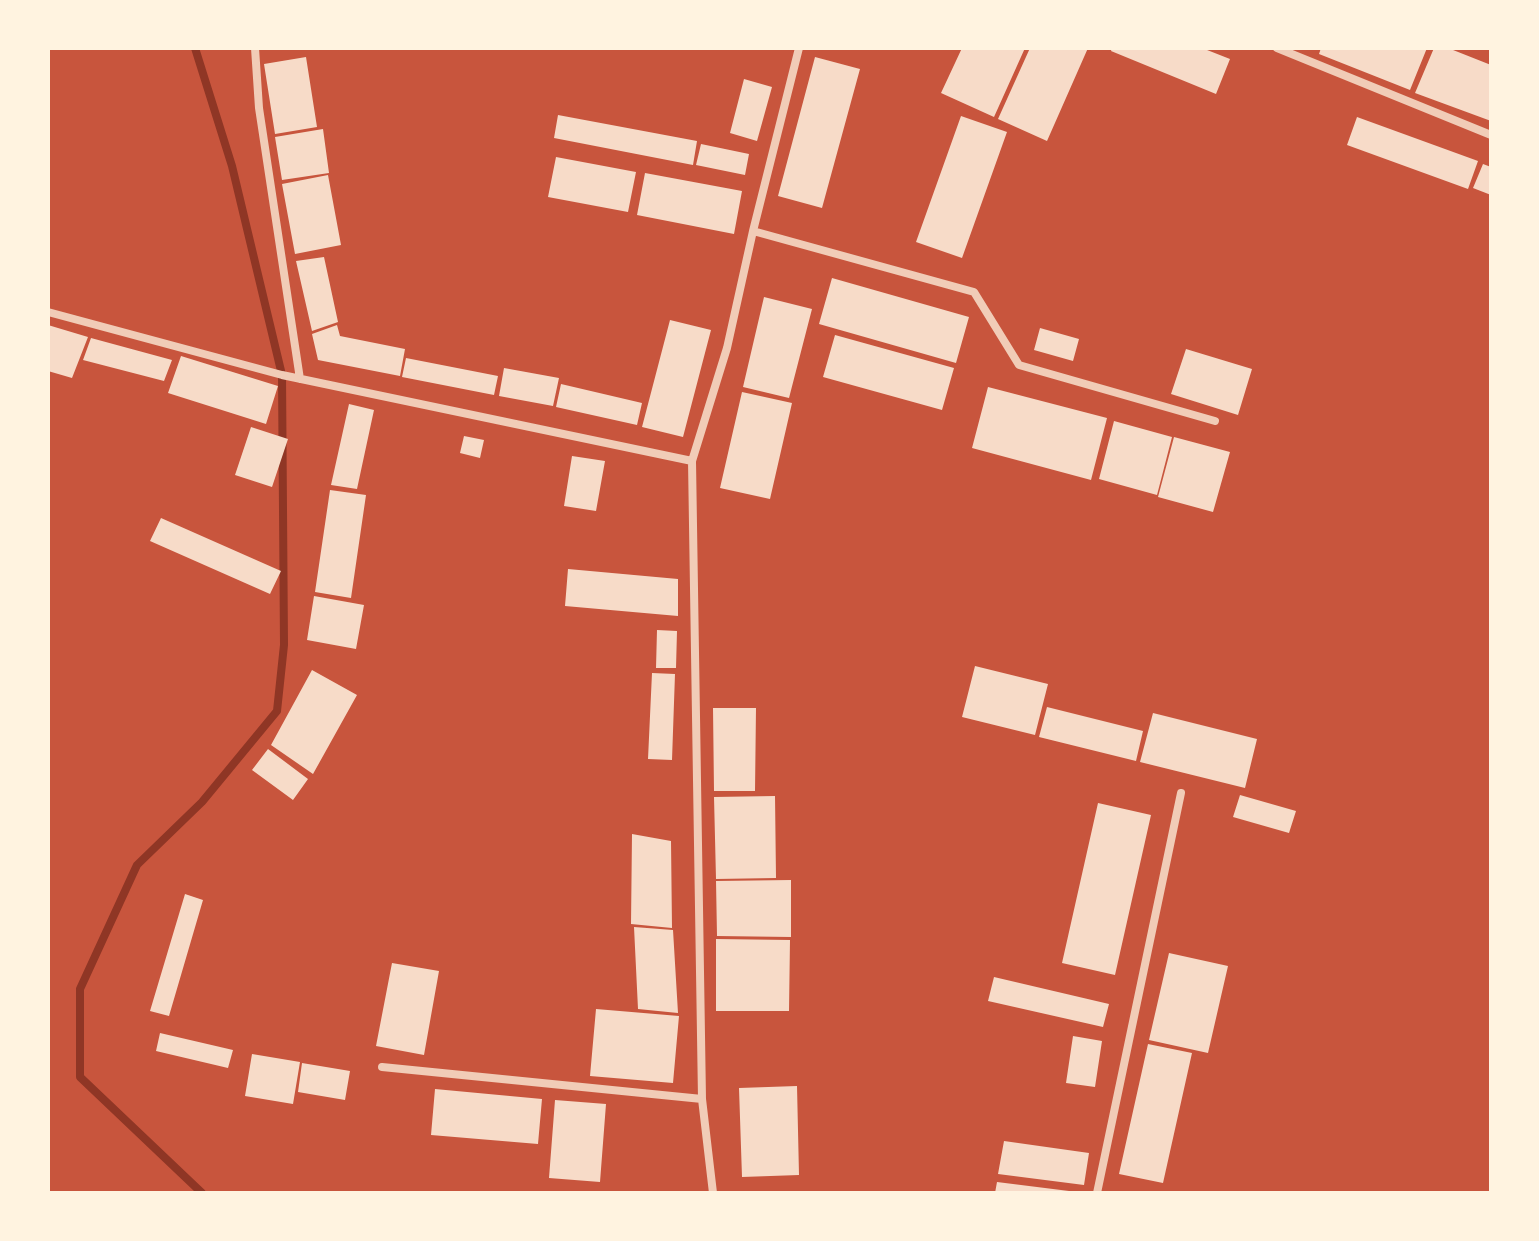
<!DOCTYPE html>
<html>
<head>
<meta charset="utf-8">
<style>
  body { margin:0 }
  #map { position:relative; width:1539px; height:1241px; overflow:hidden; background:#c8553d; font-family:"DM Sans",sans-serif }
  canvas { display:block }
  .frame { position:absolute; inset:0; border:50px solid #fff3e0; pointer-events:none }
</style>
</head>
<body>
<div id="map">
<canvas width="1539" height="1241"></canvas>
<div class="frame"></div>
</div>
<script>
const c = document.querySelector('canvas').getContext('2d');
c.lineJoin = 'round';
function trace(path, color, width, dash) { c.strokeStyle = color; c.lineWidth = width; c.lineCap = dash ? 'butt' : 'round'; c.setLineDash(dash || []); c.stroke(path); }
function fill(path, color) { c.fillStyle = color; c.fill(path, 'evenodd'); }
const stream = new Path2D(`
  M195 48 232 166 282 375 284 645 277 711 202 802 137 865 80 989V1077L202 1193`);
const building = new Path2D(`
  M962 48H1025L994 117 941 93Z
  M1030 48H1088L1047 141 998 119Z
  M1112 48H1202L1230 59 1216 94 1111 51Z
  M1321 48H1427L1410 90 1319 54Z
  M1434 48H1448L1491 65V121L1415 93Z
  M306 57 317 127 275 134 264 64Z
  M815 57 860 69 822 208 778 196Z
  M744 79 772 87 757 141 730 133Z
  M558 115 697 141 693 165 554 138Z
  M961 116 1007 132 962 258 916 242Z
  M1357 117 1478 161 1468 189 1347 145Z
  M323 129 329 173 282 180 275 137Z
  M701 144 749 154 745 175 696 165Z
  M556 157 636 172 628 212 548 197Z
  M1483 164 1491 167V195L1473 188Z
  M645 173 742 191 734 234 637 215Z
  M328 175 341 245 295 254 282 184Z
  M324 257 338 322 312 331 296 261Z
  M832 278 969 317 956 363 819 324Z
  M764 297 812 309 789 398 743 387Z
  M670 320 711 330 683 437 642 427Z
  M48 325 88 337 72 378 48 371Z
  M337 325 340 336 405 349 400 376 318 360 312 334Z
  M1040 328 1079 339 1073 361 1034 350Z
  M835 335 954 368 942 410 823 377Z
  M91 338 172 360 164 381 83 360Z
  M1186 349 1252 369 1238 415 1171 394Z
  M181 356 278 386 266 424 168 393Z
  M406 358 498 376 494 395 402 377Z
  M504 368 559 378 553 406 499 396Z
  M561 384 642 403 637 425 556 407Z
  M988 387 1107 418 1091 480 972 448Z
  M742 392 792 403 770 499 720 488Z
  M349 404 374 410 357 489 331 485Z
  M1114 421 1172 437 1157 495 1099 479Z
  M251 427 288 439 272 487 235 475Z
  M464 436 484 440 480 458 460 453Z
  M1174 437 1230 452 1213 512 1158 497Z
  M572 456 605 461 596 511 564 506Z
  M330 490 366 495 351 598 315 592Z
  M161 518 281 571 270 594 150 541Z
  M568 569 678 579V616L565 606Z
  M314 596 364 605 356 649 307 640Z
  M657 630 677 631 676 668H656Z
  M975 666 1048 684 1035 735 962 717Z
  M312 670 357 695 313 774 271 745Z
  M652 673 675 674 672 760 648 759Z
  M1047 707 1143 731 1136 761 1039 737Z
  M713 708H756L755 791H714Z
  M1153 713 1257 739 1245 788 1140 762Z
  M268 749 308 779 293 800 252 770Z
  M1240 795 1296 811 1289 833 1233 817Z
  M775 796 776 878 716 879 714 797Z
  M1098 803 1151 815 1115 975 1062 963Z
  M632 834 671 841 672 928 631 924Z
  M791 880V937L717 936 716 881Z
  M185 894 203 900 169 1016 150 1011Z
  M634 927 673 930 678 1013 638 1009Z
  M716 939 790 940 789 1011H716Z
  M1169 953 1228 966 1208 1053 1149 1040Z
  M392 963 439 971 424 1055 376 1046Z
  M994 977 1109 1004 1103 1027 988 1001Z
  M596 1009 679 1016 673 1083 590 1076Z
  M160 1033 233 1050 228 1068 156 1051Z
  M1073 1036 1102 1041 1095 1087 1066 1083Z
  M1148 1044 1192 1053 1163 1183 1119 1174Z
  M252 1054 300 1062 293 1104 245 1096Z
  M302 1063 350 1071 345 1100 298 1092Z
  M797 1086 799 1175 742 1177 739 1088Z
  M435 1089 542 1099 538 1144 431 1135Z
  M555 1100 606 1104 600 1182 549 1178Z
  M1004 1141 1089 1153 1084 1185 998 1174Z
  M997 1182 1069 1191V1193H995Z`);
const minor = new Path2D(`
  M255 48 259 108 300 379
  M1277 48 1491 135
  M753 231 974 292 1019 365 1215 421
  M48 312 282 375 692 461
  M382 1067 702 1099
  M713 1193 702 1099 692 461 727 348 753 231 799 48
  M1097 1193 1181 793`);
trace(stream, '#8f3625', 8);
fill(building, '#f7dbc8');
trace(minor, '#f1ccb7', 8);
</script>
</body>
</html>
